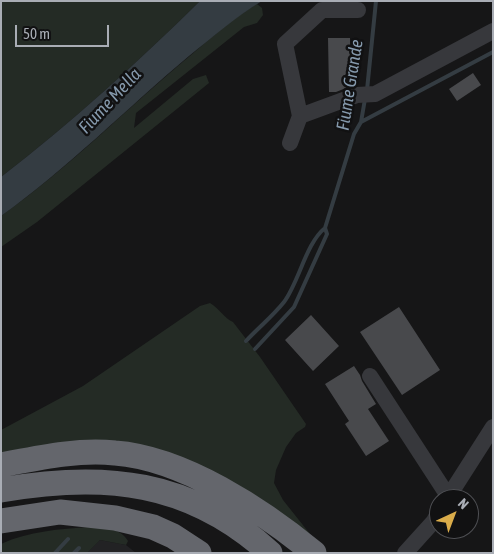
<!DOCTYPE html>
<html>
<head>
<meta charset="utf-8">
<style>
  body { margin:0 }
  #map { position:relative; width:494px; height:554px; overflow:hidden; background:#161617; font-family:"Asap Condensed",sans-serif }
  canvas { display:block }
  .frame { position:absolute; inset:0; border:2px solid #a9adb5; pointer-events:none }
  .north { position:absolute; left:429px; top:489px; width:50px; height:50px; box-sizing:border-box; background:#111112; border:1px solid #4e4f53; border-radius:50%; rotate:43deg; font-size:14px; font-weight:700; line-height:20px; text-align:center; color:#a9adb5 }
  .north::after { content:''; display:block; margin:auto; width:18px; height:22px; background:#daac4a; clip-path:polygon(50% 0,100% 100%,50% 72%,0 100%) }
  .scale { position:absolute; left:15px; top:25px; width:94px; height:22px; box-sizing:border-box; border:2px solid #a9adb5; border-top:0; padding-left:6px; font-size:15px; line-height:18px; white-space:nowrap; color:#a9adb5; -webkit-text-stroke:4px #111112; paint-order:stroke }
</style>
</head>
<body>
<div id="map">
<canvas width="494" height="554"></canvas>
<div class="frame"></div>
<div class="north">N</div>
<div class="scale">50 m</div>
</div>
<script>
const c = document.querySelector('canvas').getContext('2d');
c.lineJoin = 'round';
function fill(path, color) { c.fillStyle = color; c.fill(path, 'evenodd'); }
function trace(path, color, width, dash) { c.strokeStyle = color; c.lineWidth = width; c.lineCap = dash ? 'butt' : 'round'; c.setLineDash(dash || []); c.stroke(path); }
function drawText(font, color, halo, rows, align = 'center') {
  c.font = font + ' "Asap Condensed",sans-serif'; c.lineWidth = 5; c.setLineDash([]); c.textBaseline = 'middle'; c.strokeStyle = halo; c.fillStyle = color; for (const [text, x, y, turn = 0] of rows) {
    c.save(); c.translate(x, y); c.rotate((+turn || 0) * Math.PI / 180); c.textAlign = isNaN(turn) ? turn : align; if (halo) c.strokeText(text, 0, 0); c.fillText(text, 0, 0); c.restore();
  }
}
const built = new Path2D(`
  M100 540 126 545 136 553H87Z`);
const green = new Path2D(`
  M1 1H200C137 63 71 123 1 177Z
  M257 4 262 8 263 15 257 23 244 27 136 113 134 128 193 79 206 75 209 83 37 222 1 247V216C69 168 127 108 191 55 212 37 233 18 257 4Z
  M210 303C219 308 225 319 233 322L260 357 306 424 305 427 296 433 286 447 276 470 274 483 283 500 310 534 180 462 1 460V430L83 386 200 306Z
  M90 527C105 529 120 527 128 541L126 545 100 540 87 553H1V544C29 531 60 529 90 527Z`);
const water = new Path2D(`
  M200 1H262C235 17 213 37 189 56 126 109 68 168 1 216V177C71 123 137 63 200 1Z`);
const stream = new Path2D(`
  M367 90 376 1
  M361 122 493 52
  M246 341C258 328 273 316 284 302 299 282 306 243 325 228L354 134 361 122 365 99
  M255 349 294 307 327 234 325 228
  M55 553 68 539
  M74 553 79 548`);
const building = new Path2D(`
  M328 38H350L351 86 336 92H329Z
  M473 73 481 85 457 101 449 89Z
  M399 307 440 370 402 395 360 332Z
  M311 315 339 346 313 371 285 340Z
  M354 366 360 375 362 381 376 404 368 409 389 441 366 456 345 424 349 421 325 384Z`);
const minor = new Path2D(`
  M358 10H322L285 44 300 116 357 95 375 94 493 31
  M290 143 300 116
  M370 376 448 496
  M447 499 493 427
  M405 553 434 521 439 512`);
const highway = new Path2D(`
  M1 465C38 458 77 449 115 453 183 458 262 510 314 553
  M1 490C104 472 190 480 270 553
  M1 521 60 512 115 518 153 527 173 536 199 553`);
const waterNames = [
  ["Fiume Grande",350,85,-81],
  ["Fiume Mella",110,101,-47]
];
fill(built, '#222224');
fill(green, '#242b25');
fill(water, '#343c42');
trace(stream, '#343c42', 4);
fill(building, '#48494c');
trace(minor, '#37383c', 16);
trace(highway, '#64666c', 25);
drawText('italic 18px', '#8599ac', '#111112', waterNames);
</script>
</body>
</html>
